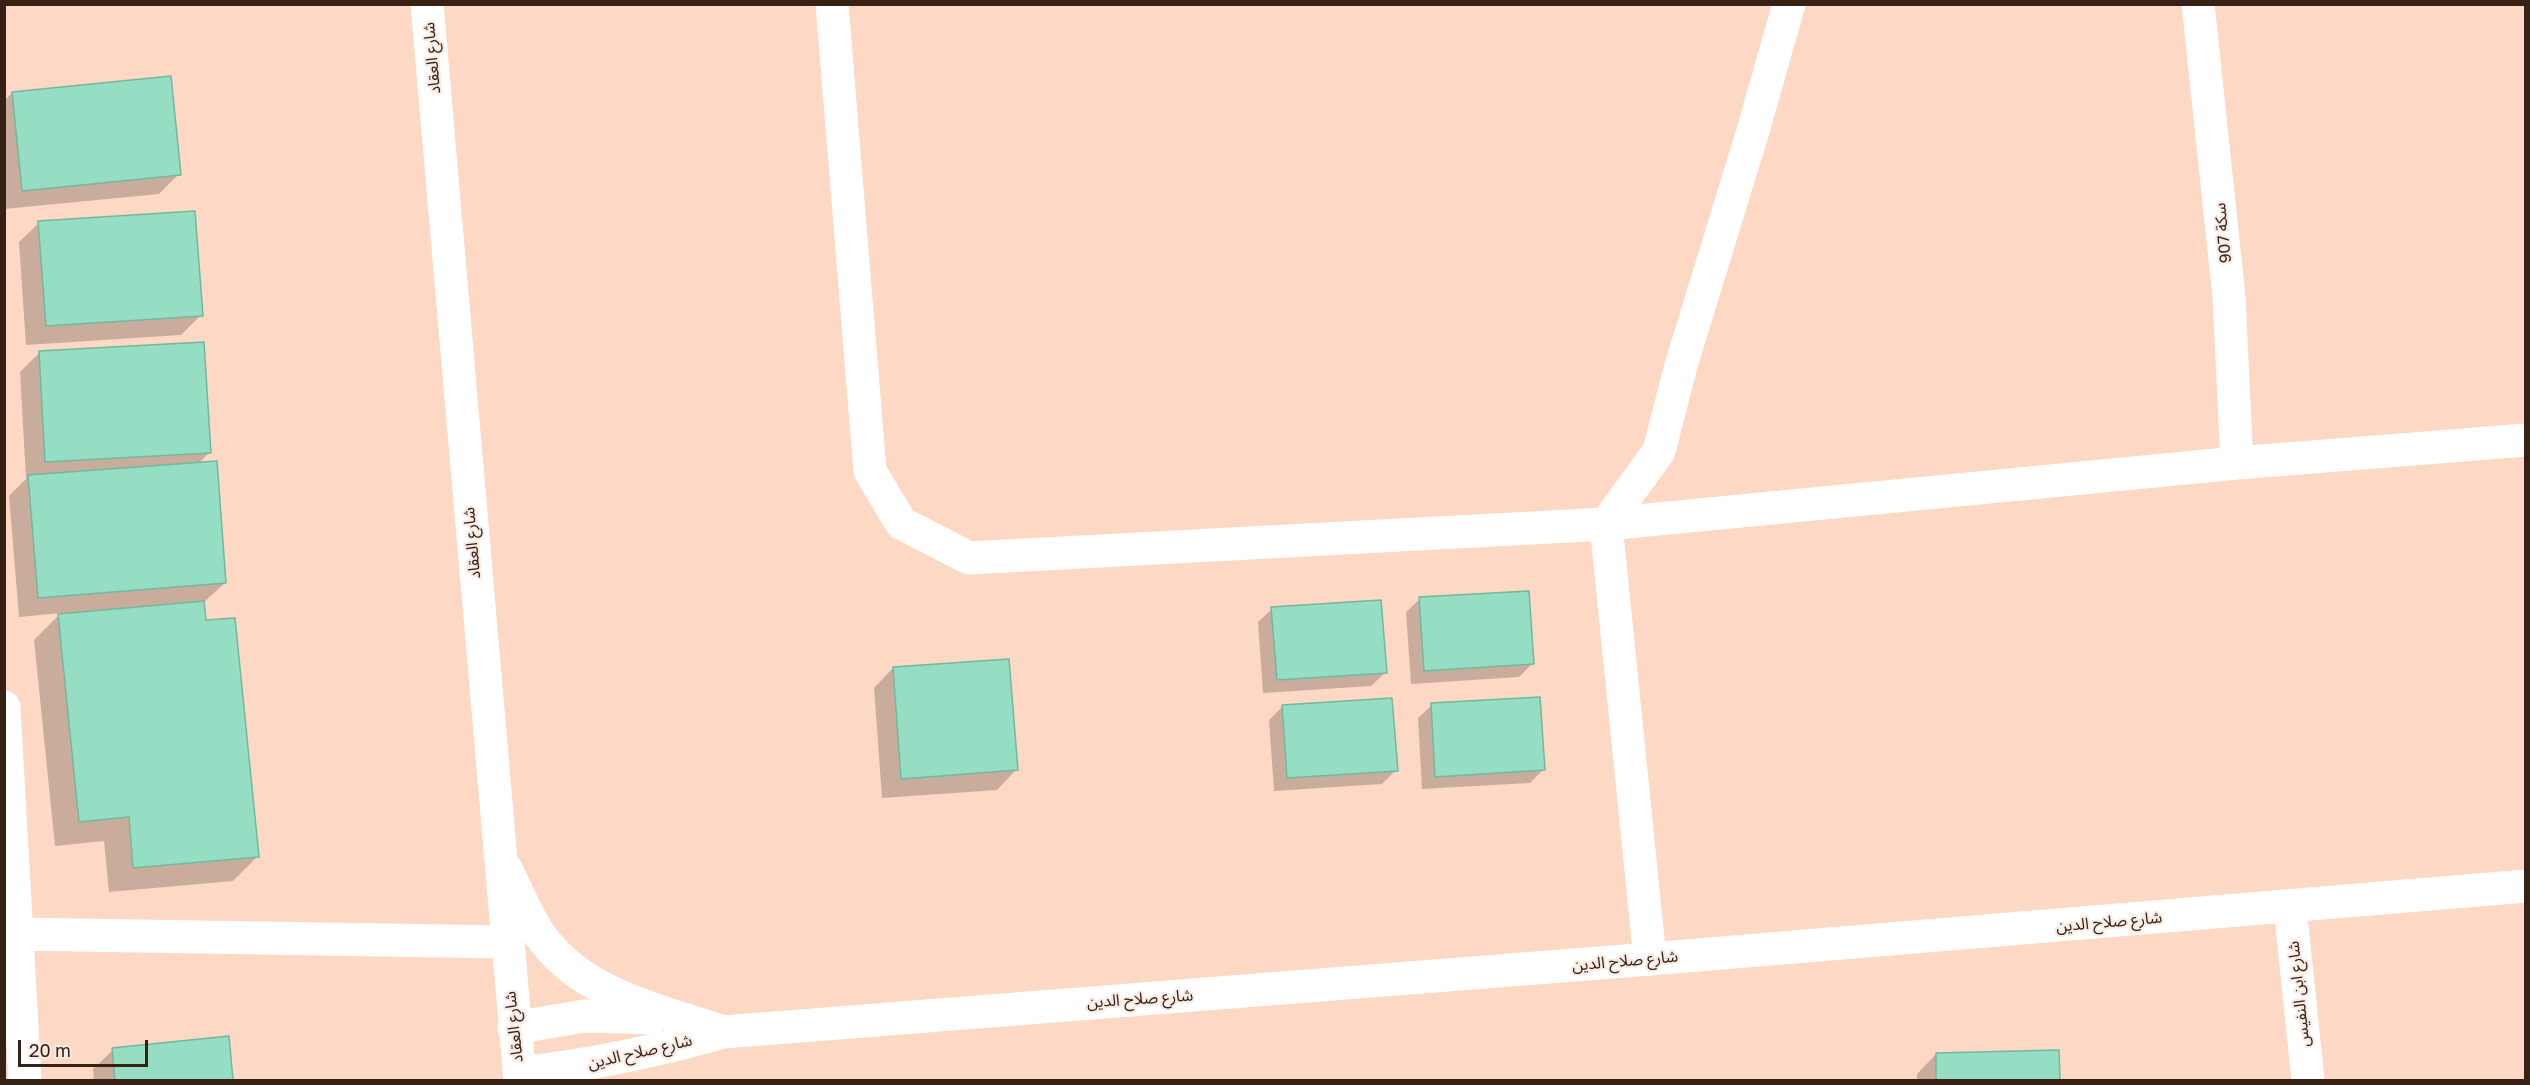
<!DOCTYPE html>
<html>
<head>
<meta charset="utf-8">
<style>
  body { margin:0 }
  #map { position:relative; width:2530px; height:1085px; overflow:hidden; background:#fdd8c4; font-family:"Golos Text",sans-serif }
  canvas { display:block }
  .frame { position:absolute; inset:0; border:6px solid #372014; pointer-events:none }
  .scale { position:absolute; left:18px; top:1040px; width:130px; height:27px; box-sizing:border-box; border:3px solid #372014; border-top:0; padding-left:8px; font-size:18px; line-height:21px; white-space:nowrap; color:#372014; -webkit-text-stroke:4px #f7ebe4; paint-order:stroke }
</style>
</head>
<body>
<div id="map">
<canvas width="2530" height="1085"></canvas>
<div class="frame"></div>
<div class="scale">20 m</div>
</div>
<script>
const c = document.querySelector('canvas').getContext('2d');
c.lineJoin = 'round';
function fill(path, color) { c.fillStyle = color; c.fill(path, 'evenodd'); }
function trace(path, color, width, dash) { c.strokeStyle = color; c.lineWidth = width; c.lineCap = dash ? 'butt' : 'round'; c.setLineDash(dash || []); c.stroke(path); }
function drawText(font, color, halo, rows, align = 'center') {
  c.font = font + ' "Golos Text","Noto Sans Arabic",sans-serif'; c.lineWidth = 4.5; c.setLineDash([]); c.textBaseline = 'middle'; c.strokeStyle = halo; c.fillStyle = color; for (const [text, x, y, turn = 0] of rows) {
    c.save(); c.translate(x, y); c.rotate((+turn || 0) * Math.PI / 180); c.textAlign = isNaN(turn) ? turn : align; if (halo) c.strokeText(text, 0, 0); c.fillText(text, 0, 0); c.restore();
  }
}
const shadow = new Path2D(`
  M12 93 179 174 159 194 4 209V101Z
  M39 223 201 315 181 335 26 345 19 242Z
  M39 353 210 452 198 464 225 583 203 603 204 622 258 856 233 881 109 892 104 841 55 846 34 640 61 613 19 617 9 496 26 479 20 372Z
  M1420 599 1533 663 1519 677 1411 684 1406 612Z
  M1272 609 1385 673 1371 686 1263 693 1258 622Z
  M893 668 1016 770 997 790 882 798 874 688Z
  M1432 705 1544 769 1530 783 1422 789 1418 718Z
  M1283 706 1396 770 1382 784 1274 791 1269 720Z
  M228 1038 232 1080H94L93 1069 113 1050Z
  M2057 1051 2058 1080H1917V1074L1936 1054Z`);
const building = new Path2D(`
  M171 76 181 175 22 191 12 92Z
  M195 211 203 316 46 326 38 221Z
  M204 342 211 453 45 462 39 351Z
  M217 461 226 583 38 598 28 475Z
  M1529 591 1534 664 1424 671 1419 597Z
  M1381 600 1387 673 1277 680 1271 607Z
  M204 601 206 620 235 618 259 857 133 868 129 817 79 822 58 614Z
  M1009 659 1018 770 901 779 893 667Z
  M1540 697 1545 770 1435 777 1431 703Z
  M1392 698 1398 771 1287 778 1282 705Z
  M229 1036 233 1080H115L112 1048Z
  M2059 1050 2060 1080H1936V1053Z`);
const minor = new Path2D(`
  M832 4 870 471 901 523 969 558 1606 524 2237 463 2526 440
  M2198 4 2229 297 2237 463
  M4 707 25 1080
  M2290 907 2308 1080
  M17 934 506 942
  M1650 959 1606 524 1659 451 1682 362 1753 131 1789 4`);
const tertiary = new Path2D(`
  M427 4 520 1080
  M506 869C517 890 526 915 540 935 582 995 659 1010 724 1032
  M514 1028 584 1016 652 1018
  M519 1073C590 1065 655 1052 724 1032L1650 959 2526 886`);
const streetNames = [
  ["شارع العقاد",432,58,-95],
  ["سكة 907",2223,233,-96],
  ["شارع العقاد",472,543,-95],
  ["شارع صلاح الدين",2109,922,-5],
  ["شارع صلاح الدين",1625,961,-5],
  ["شارع ابن النفيس",2299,994,-96],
  ["شارع صلاح الدين",1140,999,-4],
  ["شارع العقاد",514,1027,-96],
  ["شارع صلاح الدين",640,1052,-13]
];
fill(shadow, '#0003');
fill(building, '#95ddc3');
trace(building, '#70b89f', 1.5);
trace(minor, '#fff', 33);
trace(tertiary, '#fff', 33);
drawText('16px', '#372014', '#f7ebe4', streetNames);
</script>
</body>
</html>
